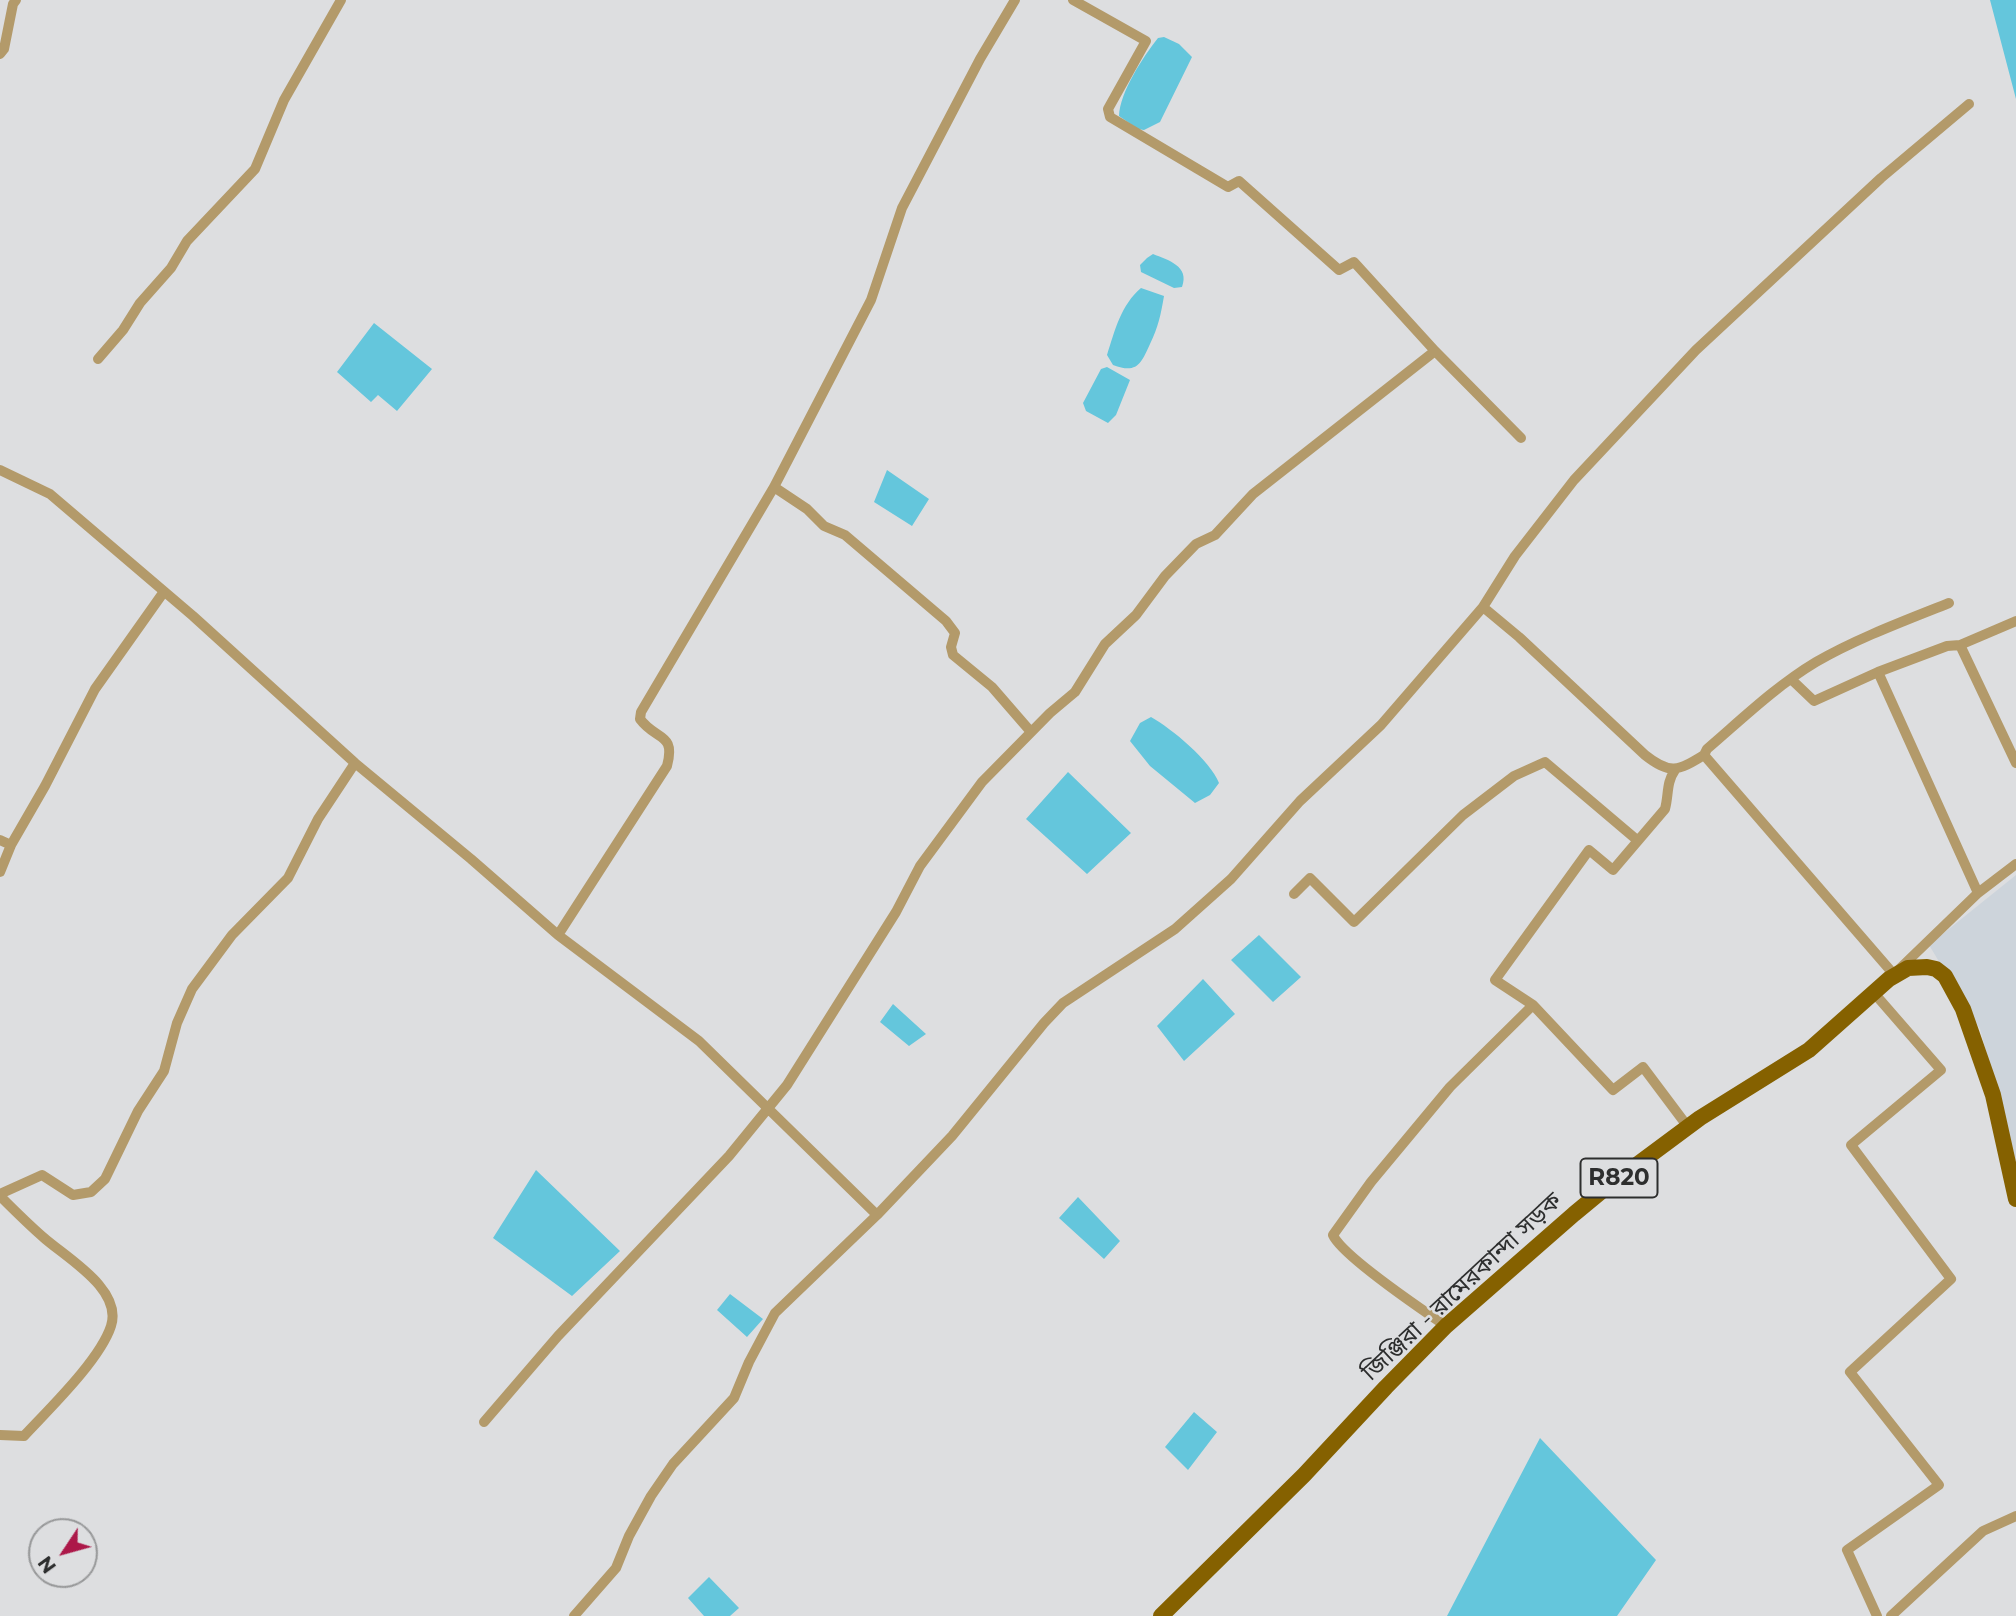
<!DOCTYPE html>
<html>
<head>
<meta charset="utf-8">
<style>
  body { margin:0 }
  #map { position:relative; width:2016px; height:1616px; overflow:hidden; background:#dddee0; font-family:Montserrat,sans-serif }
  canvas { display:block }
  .north { position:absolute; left:28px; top:1518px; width:70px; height:70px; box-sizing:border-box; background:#dddee0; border:2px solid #979899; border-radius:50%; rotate:234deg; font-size:19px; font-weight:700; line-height:28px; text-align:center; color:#2d2e2e }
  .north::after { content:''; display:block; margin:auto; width:24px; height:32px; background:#ac1849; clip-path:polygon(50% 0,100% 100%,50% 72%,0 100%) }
</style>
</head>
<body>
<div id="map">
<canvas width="2016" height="1616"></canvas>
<div class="north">N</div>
</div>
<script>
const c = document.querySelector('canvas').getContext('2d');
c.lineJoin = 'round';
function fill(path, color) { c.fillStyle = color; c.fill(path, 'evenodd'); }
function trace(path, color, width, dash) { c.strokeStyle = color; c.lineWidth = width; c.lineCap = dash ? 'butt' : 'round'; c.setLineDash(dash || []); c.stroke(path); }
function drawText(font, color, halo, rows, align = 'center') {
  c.font = font + ' Montserrat,"Noto Sans Bengali",sans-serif'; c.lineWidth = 5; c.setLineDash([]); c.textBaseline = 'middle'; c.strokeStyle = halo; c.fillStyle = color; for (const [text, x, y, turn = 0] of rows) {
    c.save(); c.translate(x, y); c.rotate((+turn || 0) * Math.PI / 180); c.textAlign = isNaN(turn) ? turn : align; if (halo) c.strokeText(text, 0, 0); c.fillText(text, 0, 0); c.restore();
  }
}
const built = new Path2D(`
  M2016 875V1161L1980 1029 1929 945Z`);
const water = new Path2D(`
  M1990 0H2016V99Z
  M1164 37 1179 44 1192 57 1160 122 1144 130 1138 129 1119 116C1120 92 1143 57 1158 38Z
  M1153 254C1168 260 1190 266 1182 287L1174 288 1141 272 1140 265 1147 258Z
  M1141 288 1164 296C1161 314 1158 328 1150 344 1141 364 1137 374 1113 365L1107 355C1115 330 1121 305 1141 288Z
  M374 323 432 369 397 411 378 395 371 402 337 372Z
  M1107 367 1130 380 1116 415 1108 423 1086 411 1083 403 1101 369Z
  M887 470 929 499 912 526 874 502Z
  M1151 717C1172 729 1210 760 1219 783L1210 795 1195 803 1150 766 1130 741 1140 723Z
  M1068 772 1131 833 1087 874 1026 819Z
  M1259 935 1301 977 1273 1002 1231 960Z
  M1203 979 1235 1014 1184 1061 1157 1026Z
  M893 1004 926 1034 909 1046 880 1022Z
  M536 1170 620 1251 572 1296 493 1238Z
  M1078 1197 1120 1241 1104 1259 1059 1218Z
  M730 1294 763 1319 747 1337 717 1310Z
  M1194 1412 1217 1432 1188 1470 1165 1447Z
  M1540 1438 1656 1560 1617 1616H1447Z
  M709 1577 739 1608 730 1616H704L688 1598Z`);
const street = new Path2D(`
  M1073 0 1146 41 1108 109 1110 117 1228 187 1239 181 1339 270 1354 262 1435 351 1521 438
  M0 54 4 49 13 4 16 0
  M98 359 123 330 140 303 171 268 187 241 255 169 284 100 341 0
  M0 470 50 494 193 616 355 763 471 859 558 935 699 1041 877 1215
  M774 487 807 509 824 526 845 535 946 621 955 633 951 647 953 655 992 687 1031 732
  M1483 607 1515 556 1574 480 1696 350 1881 178 1969 104
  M1960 645 2016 763
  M1878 672 1978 893
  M1792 680 1814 701 1878 672 1947 646 1960 645 2016 621
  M1704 755 1707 749C1742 719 1776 686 1816 662 1858 638 1904 621 1949 603
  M0 840 11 845
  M0 872 11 845 45 786 95 689 163 593
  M1294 894 1310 878 1354 922 1463 815 1514 776 1545 762 1637 840
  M558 935 667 766C676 732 656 741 640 719L641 712 774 487 871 300 902 208 980 59 1015 0
  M1874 993 1941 1070 1851 1145 1951 1279 1850 1372 1939 1485 1847 1550 1877 1616
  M1533 1005 1613 1090 1643 1067 1688 1127
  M0 1194 42 1175 73 1195 91 1192 105 1179 138 1111 164 1071 177 1023 192 989 232 935 288 878 318 819 355 763
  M0 1196C14 1210 28 1224 43 1237 65 1257 123 1289 111 1326 100 1360 49 1409 24 1436L0 1435
  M1446 1326C1424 1311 1342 1256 1333 1235L1371 1182 1450 1087 1533 1005 1495 980 1589 850 1613 870 1665 809C1669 794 1666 783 1675 770
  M484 1422 558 1336 729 1156 787 1085 896 912 920 866 982 782 1050 713 1075 692 1105 644 1136 615 1165 576 1196 544 1215 535 1253 494 1435 351
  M574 1616 616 1568 629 1536 651 1496 673 1464 734 1398 749 1362 775 1313 877 1215 952 1136 1044 1023 1063 1003 1175 929 1231 879 1300 801 1381 725 1483 607 1519 637 1645 755C1670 775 1678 771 1704 755L1890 970 1889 979 1978 893 2016 864
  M1891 1616 1983 1531 2016 1516`);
const primary = new Path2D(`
  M1161 1616 1304 1475 1386 1387 1446 1326 1574 1214 1603 1190 1700 1118 1809 1050 1889 979 1908 968 1927 967 1936 969 1945 976 1963 1009 1993 1095 2016 1199`);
const shields = [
  [1619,1178,77]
];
const shieldNames = [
  ["R820",1619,1178]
];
const streetNames = [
  ["জিঞ্জিরা - রামেরকান্দা সড়ক",1462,1287,-43]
];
fill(built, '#cdd4db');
fill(water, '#64c6dc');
trace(street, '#b39a6a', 10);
trace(primary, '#856100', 16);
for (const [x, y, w] of shields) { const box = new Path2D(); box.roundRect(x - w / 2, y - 19.5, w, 39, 5); c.fillStyle = '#dddee0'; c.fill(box); trace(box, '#2d2e2e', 2); }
drawText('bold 23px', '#2d2e2e', null, shieldNames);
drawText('24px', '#2d2e2e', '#dddee0', streetNames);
</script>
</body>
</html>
